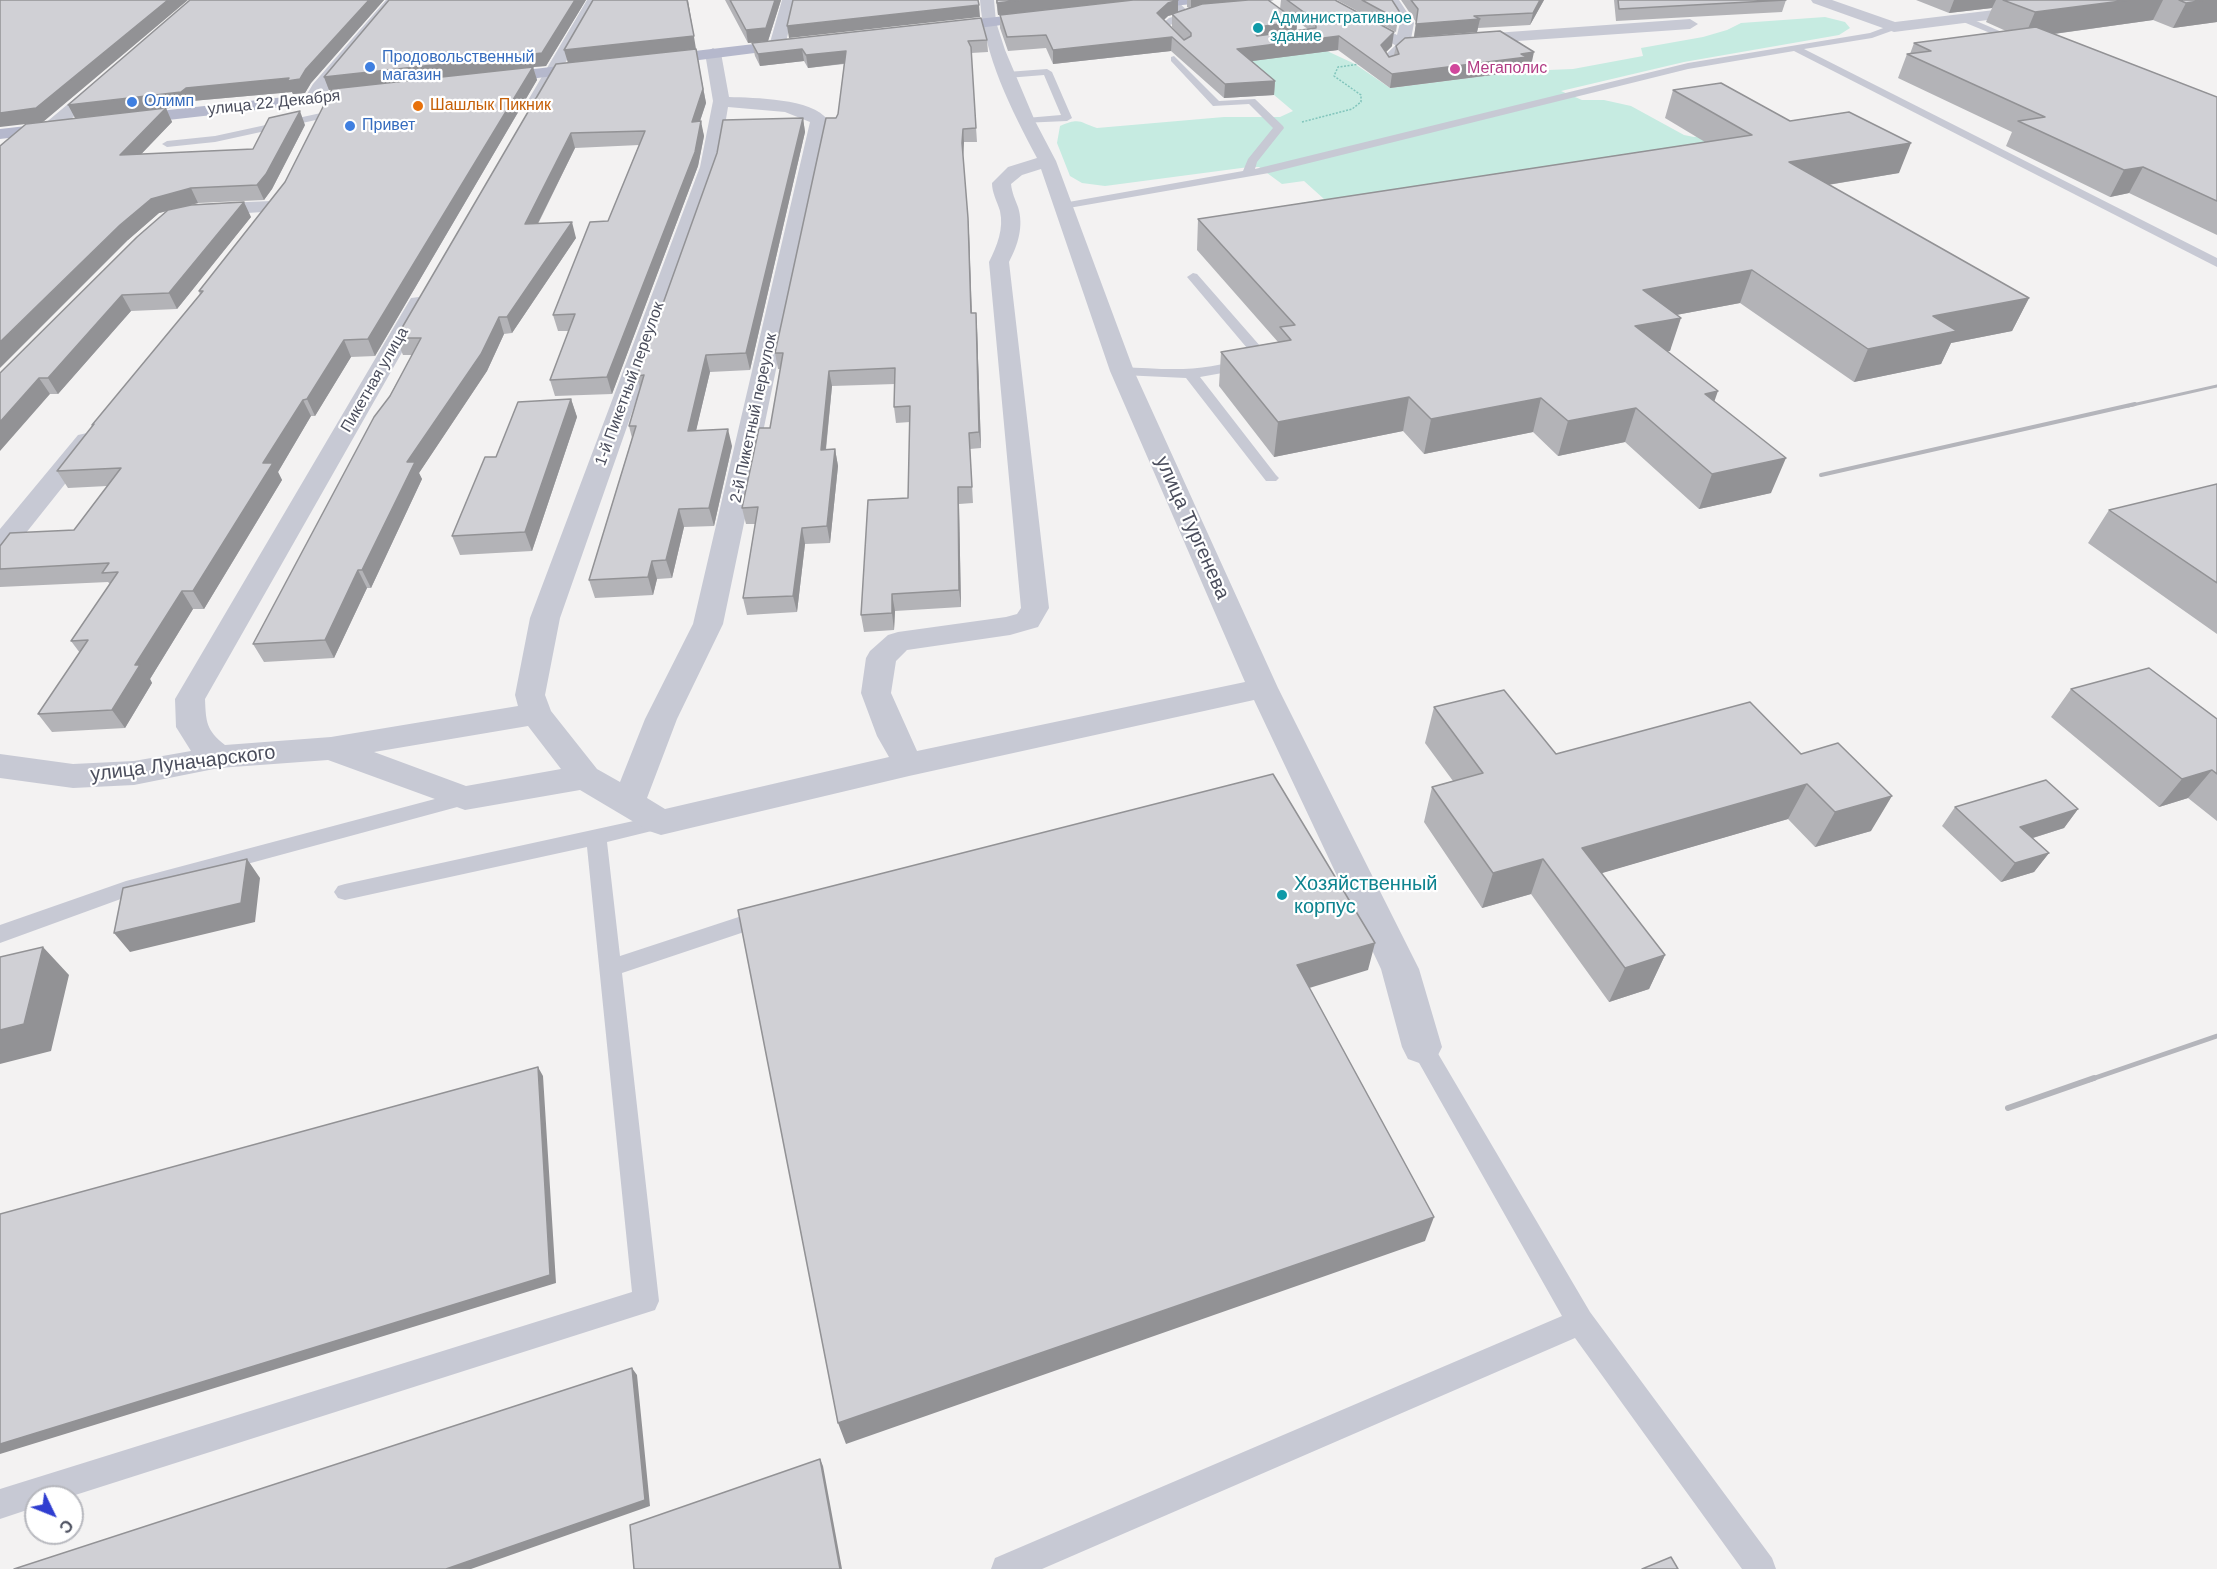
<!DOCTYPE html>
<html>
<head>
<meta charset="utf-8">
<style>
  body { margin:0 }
  #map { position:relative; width:2217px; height:1569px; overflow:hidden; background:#f3f2f2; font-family:Helvetica,sans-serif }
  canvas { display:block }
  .north { position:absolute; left:24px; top:1485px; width:60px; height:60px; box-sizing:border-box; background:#fff; border:2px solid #b7b8be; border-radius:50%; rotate:133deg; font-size:16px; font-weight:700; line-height:24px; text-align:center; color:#4b4e5d }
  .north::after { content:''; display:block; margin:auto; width:21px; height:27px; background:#2f3dd0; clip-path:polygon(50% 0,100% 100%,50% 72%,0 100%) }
</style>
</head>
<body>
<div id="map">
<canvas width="2217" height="1569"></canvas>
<div class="north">С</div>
</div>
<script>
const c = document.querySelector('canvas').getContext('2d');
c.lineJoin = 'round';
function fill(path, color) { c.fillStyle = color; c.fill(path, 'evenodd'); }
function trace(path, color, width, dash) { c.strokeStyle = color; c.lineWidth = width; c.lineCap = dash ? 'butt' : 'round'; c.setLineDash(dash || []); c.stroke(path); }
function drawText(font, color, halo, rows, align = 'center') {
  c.font = font + ' Helvetica,sans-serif'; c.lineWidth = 4.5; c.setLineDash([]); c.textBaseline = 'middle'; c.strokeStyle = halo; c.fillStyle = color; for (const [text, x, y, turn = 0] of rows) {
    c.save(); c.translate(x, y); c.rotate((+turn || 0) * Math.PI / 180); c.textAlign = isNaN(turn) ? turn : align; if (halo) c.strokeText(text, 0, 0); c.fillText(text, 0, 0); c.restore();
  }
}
const green = new Path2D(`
  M1825 17 1845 22 1850 28 1839 35 1684 62 1561 91 1582 100H1604L1631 106 1684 135 1694 137 1757 128H1786L1329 229 1301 203 1324 199 1304 181 1282 184 1259 167H1249L1105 186 1082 183 1070 176 1057 143 1060 126C1081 117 1080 123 1097 128L1224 117H1280L1293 111 1241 67 1211 52 1327 51 1355 64 1390 88 1524 71 1573 69 1643 56 1641 48 1703 37 1727 30 1741 23Z`);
const path = new Path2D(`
  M1302 122 1352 109 1361 102V95L1334 76 1338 67 1360 64`);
const service = new Path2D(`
  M1170 0H1176L1192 15 1168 26 1183 41 1178 44 1159 26 1169 18 1182 14 1170 4Z
  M1961 17H1967L2025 42 2017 44 1961 21Z
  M1894 24 1898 27 1897 29 1872 38 1804 49 2217 258V267L1794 51 1688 69 1269 173 1063 209 1057 206 1063 203 1243 171 1248 159 1273 128 1249 104 1213 106 1171 61V57L1174 56 1219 101 1255 99 1283 126 1284 128 1257 162 1255 169 1688 63 1870 33Z
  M1399 42 1407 44 1391 59 1395 66 1393 68H1387L1381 59Z
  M1047 69 1052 72 1072 118 1067 121 1022 123 1021 121 1026 118 1061 115 1044 75 1007 78 1002 75 1007 72Z
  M321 113 325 114V118L215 142 167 147 162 144 167 141 215 136Z
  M1193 273 1197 274 1261 347 1259 360 1228 372 1200 377 1276 475 1279 478 1276 481H1266L1186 378 1122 375 1115 371 1122 367C1165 369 1208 374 1247 355V348L1187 277Z
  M465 791 472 793 475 798 472 803 129 896 0 943V925L126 881Z
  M661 815 668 817 671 822 668 827 607 842 620 956 766 908 774 910 777 916 774 922 622 973 659 1301 655 1310 69 1497H36V1507L0 1519V1489L632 1292 587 847 345 900 338 898 334 892 338 886 345 884Z
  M1422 1037 1430 1040 1590 1312 1772 1558 1776 1569H1742L1575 1338 1042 1569H991L995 1558 1562 1316 1414 1054 1410 1047 1414 1040Z`);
const minor = new Path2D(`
  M386 0H401L318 103H306L304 99 313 84Z
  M587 0H601L543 102 541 106H529L527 102Z
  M782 0H796L785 46 777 51 769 46Z
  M980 0H994L996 22 1005 50 1035 121 1056 161 1134 371 1278 688 1419 969 1442 1047 1436 1059 1422 1064 1408 1059 1402 1047 1381 969 1254 700 909 776 661 835 649 831 580 790 465 810 328 760 219 768 134 785 73 788 0 778V754L73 764 134 761 191 751 176 727 175 699 408 303 411 298 419 297 427 298 430 303 205 699C206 722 206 730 225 745L331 737 518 706 515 695 530 618 700 167 713 101 705 53 713 48 721 53 729 97C754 98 812 98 828 120L723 624 677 719 647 798 665 809 889 757 877 736 861 693 866 658 870 651 888 635 898 632 1006 617 1017 614 1021 608 989 262C997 246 1004 229 1000 211 997 201 992 193 992 183L1008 167 1037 158C1011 109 984 56 980 0ZM728 107 785 112 810 122 693 624 645 719 620 782 597 769 551 711 545 695 560 618 718 167ZM1041 169 1110 371 1245 682 917 751 891 693 896 661 907 650 1010 635 1038 627 1049 608 1009 262C1018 245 1024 226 1018 207 1015 199 1012 193 1011 184L1022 175ZM528 726 561 769 466 786 374 752Z
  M1315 0H1333L1397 35 1400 23 1385 0H1399L1414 23 1411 39 1690 19 1698 24 1690 29 1402 49Z
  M1811 0H1832L1895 22 2077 0H2119L2112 4 1894 32 1813 3Z
  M105 76 113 81 111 84 55 133H43L40 129 43 125 99 78Z
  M271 201 278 203 281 207 278 211 201 216 194 214 191 210 194 206 201 204Z
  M87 433 96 435 99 440 96 445 10 553 0 555V529L78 435Z`);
const primary = new Path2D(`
  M1151 0H1199L1192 4 1135 10 1128 6 1130 3Z
  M1045 12 1052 16 1050 19 938 33 930 28 938 23Z
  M797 39 802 41 805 44 802 47 652 66 644 61 652 56Z
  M594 62 602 67 600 70 491 84 483 79 491 74Z
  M374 87 380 88 382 92 380 96 124 125 118 124 115 120 118 116 124 115Z
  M61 122 67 123 70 127 67 131 0 139V129Z`);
const railFar3 = new Path2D(`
  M2128 406 2217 386`);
const railFar2 = new Path2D(`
  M1821 475 2135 404`);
const railFar1 = new Path2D(`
  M2089 1080 2217 1036`);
const rail = new Path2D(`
  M2008 1108 2094 1078`);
const wall = new Path2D(`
  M190 0H384L311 83 305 93 293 94 292 92 192 101 188 106 145 111 166 108 172 122 141 154 253 149 305 125 272 189 264 200 198 203 188 206 251 217 177 309 131 311 58 394H50L0 373 167 211 159 213 128 240 43 122 75 118Z
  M389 0H586L546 66 533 67 537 80 375 356 351 357 315 416H311L278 472 282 480 241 548 204 609H193L150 679 152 683 125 728 52 732 38 714 80 653 71 641 110 584 108 582 0 587V546L74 530 107 486 68 488 57 471 93 426 92 425 200 295 199 291 285 182 332 90H329L324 77Z
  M725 0H781L768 41 748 43Z
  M996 0H1178V12L1189 8 1187 7V0H1274L1268 1 1280 9 1281 0H1335L1392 46 1386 52 1389 57 1394 55 1396 46 1531 66 1525 67 1524 71 1390 88 1338 50 1252 61 1275 81 1274 95 1224 98 1171 51 1053 64 1046 48 1008 51 1000 28V15H998ZM1172 15V27L1184 40 1164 20 1168 16ZM1297 22 1299 23 1308 29 1297 31Z
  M1337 0H1392L1399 11 1396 32Z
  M1401 0H1544L1530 25 1478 28 1477 32 1414 37 1416 22Z
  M1614 0H1786L1782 12 1616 21Z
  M1916 0H2217V22L2173 28 2153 20 2054 34 2217 97V235L2129 193 2110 197 2006 146 2012 132 1898 78 1907 54H1910L1914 43 2006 31 1986 22 1992 8 1949 13Z
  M987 40 988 52 971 53 977 142H964L963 156 969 233 972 313 977 328 981 448 970 449 973 503 959 504 961 607 895 611 894 630 864 632 861 615 908 498 910 422 896 423 894 407 895 384 832 386 826 450 835 449 838 466 830 543 805 544 797 612 747 615 743 598 755 524H746L742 508 770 428 780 369H778L775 353 836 118 838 114 844 64 808 68 804 61 760 66 755 56 752 43Z
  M696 49 706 103 700 121 704 136 698 166 612 394 555 396 550 380 569 331H558L553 315 608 221 639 145 575 148 538 224 576 238 512 333 504 334 487 371 419 473 422 479 371 588H367L334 658 264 662 253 644 412 355H403L396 338 568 63Z
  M1673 90 1790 121 1899 173 1828 185 2029 298 2012 331 1951 343 1941 364 1854 382 1740 303 1676 315 1670 351H1667L1714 402 1771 493 1699 509 1625 442 1558 456 1533 432 1424 454 1403 431 1274 457 1219 386 1221 352 1278 342 1197 250 1198 219 1705 142 1665 118Z
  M803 118 805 132 750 370 710 372 696 430 732 446 714 526 684 527 672 578 657 579 653 595 595 598 589 580 632 438 629 426 640 389 637 376Z
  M571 399 577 417 532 551 460 555 452 536 496 457Z
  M2217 484V634L2088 543 2109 510Z
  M2071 689 2217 719V821L2188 798 2159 807 2051 717Z
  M1750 702 1871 831 1815 847 1788 819 1601 873 1665 955 1649 989 1609 1002 1531 894 1482 908 1424 822 1432 787 1453 781 1425 743 1434 707 1556 754Z
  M1955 807 2078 809 2064 828 2033 838 2049 853 2034 872 2001 882 1942 826Z`);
const shadedWall = new Path2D(`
  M168 0H188L43 122 0 127V113Z
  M369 0H384L311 83 305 93 293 94 292 92 192 101 188 106 75 118 68 105 306 69Z
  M575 0H586L546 66 533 67 537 80 375 356 368 339 533 67 329 90 324 77Z
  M688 0 696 49 568 63 564 50Z
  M775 0H781L768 41 748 43 746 30Z
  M1021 0H1133L998 15 997 3Z
  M1178 0V13L1168 16 1157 26V13L1168 3Z
  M1191 0H1274L1191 10Z
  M1540 0H1544L1530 25 1533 13Z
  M1954 0H1996L1992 8 1949 13Z
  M2129 0H2163L2153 20 2024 38 2035 12Z
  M2205 0H2217V22L2173 28 2186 3Z
  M979 5 980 17 789 38 787 26Z
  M1480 19 1477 32 1414 37 1416 24Z
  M1297 21 1296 35 1252 45 1253 31 1259 27Z
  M1394 32 1392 46 1379 59 1381 45Z
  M1339 36 1338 50 1237 63V49Z
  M1172 37 1171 51 1053 64V50Z
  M802 49 804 61 760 66 758 54Z
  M846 51 848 63 808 68 806 55Z
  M1534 52 1531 66 1525 67 1524 71 1390 88 1392 74Z
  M698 62 706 103 695 136 692 122Z
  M1275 81 1274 95 1224 98 1225 84Z
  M166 108 172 122 127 169 120 155Z
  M300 111 305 125 272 189 264 200 257 185Z
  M803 118 805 132 750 370 746 353Z
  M701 121 704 136 698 166 612 394 607 377Z
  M963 129 964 142 963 157 962 143Z
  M571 133 575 148 530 239 525 224Z
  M1911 143 1899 173 1778 193 1789 162Z
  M2143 167 2129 193 2110 197 2124 170Z
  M191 188 198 203 159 213 128 240 0 368V342L120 225 151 199Z
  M244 202 251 217 177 309 169 293Z
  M968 218 969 233 972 328 971 313Z
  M572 222 576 238 512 333 507 317Z
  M1752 270 1740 303 1633 323 1643 290Z
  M122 295 131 311 58 394 48 378Z
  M2029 298 2012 331 1951 343 1941 364 1854 382 1868 349 1933 316Z
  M976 313 977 328 981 448 979 432Z
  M499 317 504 334 487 371 419 473 422 479 371 588 362 570 407 462Z
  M1681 318 1670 351 1625 359 1635 326Z
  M344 340 351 357 315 416 307 399Z
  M706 355 710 372 692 448 688 431Z
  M829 371 832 386 824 466 821 450Z
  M39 378 50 394 0 451V422Z
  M1718 391 1706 425 1705 394Z
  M1409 397 1403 431 1274 457 1278 422Z
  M1541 398 1533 432 1424 454 1431 419Z
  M571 399 577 417 532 551 525 532Z
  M303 400 311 416 278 472 282 480 204 609 193 591 263 463Z
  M1636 408 1625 442 1558 456 1568 421Z
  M728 429 732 446 714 526 709 508Z
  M835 449 838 466 830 543 827 526Z
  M1786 458 1771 493 1699 509 1712 474Z
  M958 487 959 504 961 607 959 590Z
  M679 509 684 527 672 578 666 560Z
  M802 528 805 544 797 612 793 596Z
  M652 561 657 579 653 595 648 577Z
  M358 570 367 588 334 658 325 640Z
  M182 591 193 609 150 679 152 683 125 728 112 710 135 665Z
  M892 594 895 611 894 630 892 613Z
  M2212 770 2188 798 2159 807 2182 779Z
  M1807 784 1788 819 1568 883 1582 848Z
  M1892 796 1871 831 1815 847 1835 812Z
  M2078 809 2064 828 2007 846 2020 827Z
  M2049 853 2034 872 2001 882 2015 863Z
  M247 859 260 878 255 922 130 952 114 933Z
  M1543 859 1531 894 1482 908 1493 873Z
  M1375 943 1368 970 1293 993 1297 965Z
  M43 947 69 975 51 1051 0 1064V1030Z
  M1665 955 1649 989 1609 1002 1625 968Z
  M538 1067 543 1076 556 1283 0 1454V1444Z
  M1434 1217 1425 1241 846 1444 838 1423Z
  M632 1368 637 1375 650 1506 471 1569H446Z
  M820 1459 823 1466 842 1569H840Z`);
const building = new Path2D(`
  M0 0H168L36 108 0 113Z
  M190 0H369L306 69 300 79 287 81 289 78 186 88 181 92 68 105Z
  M389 0H575L542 53 324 77Z
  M593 0H687L694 36 564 50Z
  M730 0H775L766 28 746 30Z
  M793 0H978L979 5 787 26Z
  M997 0H1021L997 3Z
  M1133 0H1178L1168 3 1157 13 1184 40 1191 36V33L1172 14 1202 4 1248 0H1268L1297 21 1259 27 1253 31 1257 36 1316 28V21L1287 0H1335L1394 32 1381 45 1389 57 1399 54 1396 46 1405 38 1500 31 1534 52 1521 54 1527 57 1392 74 1339 36 1237 49 1275 81 1225 84 1172 37 1053 50 1046 35 1007 37 1000 15Z
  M1362 0H1392L1399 11 1397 19Z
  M1411 0H1540L1533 13 1474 16 1480 19 1416 24 1418 9Z
  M1618 0H1786L1619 9Z
  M2003 0H2129L2035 12Z
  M2179 0H2205L2186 3Z
  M981 18 987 40 968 41 971 47 976 128 963 129 962 143 968 218 971 313H976L979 432 969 433 972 487H958L959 590 892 594V613L861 615 868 500 908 498 910 406 894 407 895 368 829 371 821 450 835 449 827 526 802 528 793 596 743 598 758 507 742 508 759 428H770L783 353H775L826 118H836L838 114 846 51 806 55 802 49 758 54 752 43Z
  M2036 27 2217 97V201L2143 167 2124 170 2018 121 2045 117 1907 54 1931 51 1914 43Z
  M696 49 703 89 692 122 701 121 695 152 607 377 550 380 575 314 553 315 590 222 608 221 645 131 571 133 525 224 572 222 507 317H499L481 354 407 462H415L362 570H358L325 640 253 644 374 417 390 396 421 338H396L556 64Z
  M533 67 368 339 344 340 307 399 303 400 263 463H273L193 591H182L135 665H140L112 710 38 714 88 640 71 641 118 572 102 573 109 563 0 569V546L10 533 74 530 121 468 57 471 94 424 92 425 203 291H199L285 182 332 89Z
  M1721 83 1790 121 1849 112 1911 143 1789 162 2029 298 1933 316 1957 331 1868 349 1752 270 1643 290 1681 318 1635 326 1718 391 1705 394 1786 458 1712 474 1636 408 1568 421 1541 398 1431 419 1409 397 1278 422 1221 352 1291 340 1280 327 1295 325 1198 219 1752 135 1673 90Z
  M166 108 120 155 253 149 269 118 300 111 266 174 257 185 191 188 151 199 120 225 0 342V146L26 124Z
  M803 118 746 353 706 355 688 431 728 429 709 508 679 509 666 560 652 561 648 577 589 580 636 426H629L644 375 637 376 717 153 723 120Z
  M244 202 169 293 122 295 48 378H39L0 422V373L137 237 168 210 191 205Z
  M571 399 525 532 452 536 485 457H496L518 402Z
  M2217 484V583L2109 510Z
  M2149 668 2217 719V774L2212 770 2182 779 2071 689Z
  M1504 690 1556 754 1750 702 1801 754 1838 743 1892 796 1835 812 1807 784 1582 848 1665 955 1625 968 1543 859 1493 873 1432 787 1483 773 1434 707Z
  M1273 774 1375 943 1297 965 1434 1217 838 1423 738 910Z
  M2046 780 2078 809 2020 827 2049 853 2015 863 1955 807Z
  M247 859 241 903 114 933 123 888Z
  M43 947 24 1024 0 1030V957Z
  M538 1067 550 1275 0 1444V1214Z
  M632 1368 645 1500 446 1569H14Z
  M820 1459 840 1569H634L630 1525Z
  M1671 1557 1678 1569H1642Z`);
const markers = [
  [1258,28,6,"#0f9aa8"],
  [370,67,6,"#3f7fe0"],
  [1455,69,6,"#d1479c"],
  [132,102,6,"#3f7fe0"],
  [418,106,6,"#e8710a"],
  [350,126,6,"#3f7fe0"],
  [1282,895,6,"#0f9aa8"]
];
const farCulturenames = [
  ["Административное",1270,19],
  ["здание",1270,37]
];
const farShopnames = [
  ["Продовольственный",382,58],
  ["магазин",382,76],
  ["Олимп",144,102],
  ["Привет",362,126]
];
const farHotelnames = [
  ["Мегаполис",1467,69]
];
const farStreetnames = [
  ["улица 22 Декабря",274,103,-6],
  ["Пикетная улица",375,380,-60],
  ["1-й Пикетный переулок",630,384,-70],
  ["2-й Пикетный переулок",754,418,-78]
];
const farFoodnames = [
  ["Шашлык Пикник",430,106]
];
const streetNames = [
  ["улица Тургенева",1192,528,66],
  ["улица Луначарского",183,764,-7]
];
const cultureNames = [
  ["Хозяйственный",1294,884],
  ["корпус",1294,907]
];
fill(green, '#c6ebe1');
trace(path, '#82c5bc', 1.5, [2, 1.5]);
fill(service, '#c7c9d4');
fill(minor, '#c7c9d4');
fill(primary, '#b5b8cc');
trace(railFar3, '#b4b5bb', 3);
trace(railFar2, '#b4b5bb', 4);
trace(railFar1, '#b4b5bb', 4.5);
trace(rail, '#b4b5bb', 6);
fill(wall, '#b3b3b7');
fill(shadedWall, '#929295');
fill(building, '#d0d0d5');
trace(building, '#929295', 1.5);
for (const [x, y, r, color] of markers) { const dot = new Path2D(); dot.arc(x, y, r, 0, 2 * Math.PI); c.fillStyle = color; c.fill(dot); trace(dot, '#fff', 2); }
drawText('16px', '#0d838f', '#fff', farCulturenames, 'left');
drawText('16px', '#366cbe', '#fff', farShopnames, 'left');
drawText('16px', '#b23c85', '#fff', farHotelnames, 'left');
drawText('16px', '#4b4e5d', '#fff', farStreetnames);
drawText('16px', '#c56008', '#fff', farFoodnames, 'left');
drawText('20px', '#4b4e5d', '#fff', streetNames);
drawText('20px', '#0d838f', '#fff', cultureNames, 'left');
</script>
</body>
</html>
